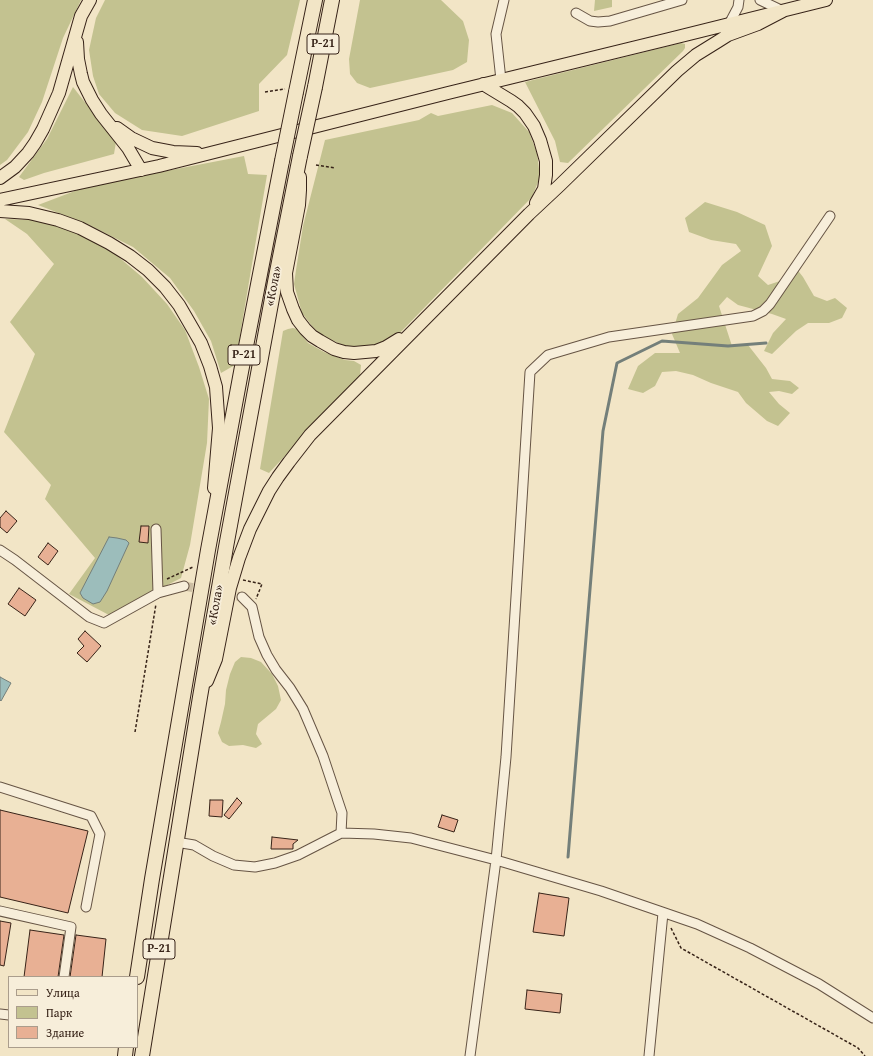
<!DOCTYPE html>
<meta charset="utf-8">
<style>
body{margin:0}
#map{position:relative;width:873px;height:1056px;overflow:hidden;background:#f2e5c6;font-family:"Gentium Book Plus",serif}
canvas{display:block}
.legend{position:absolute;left:8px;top:976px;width:130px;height:72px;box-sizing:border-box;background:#f7eeda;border:1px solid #aa9d8c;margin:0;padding:5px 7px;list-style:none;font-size:12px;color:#372318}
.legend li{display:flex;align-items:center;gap:8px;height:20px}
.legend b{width:20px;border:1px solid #aa9d8c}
</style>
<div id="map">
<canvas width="873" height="1056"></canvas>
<ul class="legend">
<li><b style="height:5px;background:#f2e5c6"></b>Улица</li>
<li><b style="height:11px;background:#c3c290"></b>Парк</li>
<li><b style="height:11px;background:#e8b094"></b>Здание</li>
</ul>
</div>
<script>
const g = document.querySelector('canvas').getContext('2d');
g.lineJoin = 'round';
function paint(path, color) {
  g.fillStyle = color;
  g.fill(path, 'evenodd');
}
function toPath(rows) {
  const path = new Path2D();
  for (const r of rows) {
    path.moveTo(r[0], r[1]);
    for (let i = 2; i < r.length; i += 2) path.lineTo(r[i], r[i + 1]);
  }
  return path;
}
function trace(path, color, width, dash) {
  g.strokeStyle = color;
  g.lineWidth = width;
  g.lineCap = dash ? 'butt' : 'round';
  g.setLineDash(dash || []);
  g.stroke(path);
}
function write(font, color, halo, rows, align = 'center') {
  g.font = font + ' "Gentium Book Plus",serif';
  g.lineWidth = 3.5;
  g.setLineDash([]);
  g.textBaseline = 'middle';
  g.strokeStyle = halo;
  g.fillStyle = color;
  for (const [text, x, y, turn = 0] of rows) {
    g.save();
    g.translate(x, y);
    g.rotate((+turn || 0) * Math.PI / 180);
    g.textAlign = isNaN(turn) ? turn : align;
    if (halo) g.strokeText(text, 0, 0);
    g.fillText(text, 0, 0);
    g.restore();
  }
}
paint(toPath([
 [0,0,81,0,63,38,42,102,28,132,7,160,0,165],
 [105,0,300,0,287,55,259,84,259,111,182,136,142,130,115,113,99,94,93,76,89,50,96,18],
 [360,0,441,0,463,21,469,40,467,62,453,70,370,88,357,83,350,74,349,59],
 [595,0,612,0,612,7,594,11],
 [681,43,685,44,685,48,683,51,568,163,560,162,555,141,525,82],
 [73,87,116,142,114,154,44,173,24,180,19,177,47,139],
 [492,105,512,113,529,132,537,153,540,177,532,197,392,341,368,348,350,348,334,341,321,335,312,326,302,313,294,284,296,270,303,226,325,140,419,120,431,113,438,116],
 [244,156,248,174,267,175,235,365,221,373,211,341,194,311,170,278,133,247,87,224,38,205,88,186],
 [705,202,737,212,765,225,772,246,758,276,768,285,780,281,792,263,803,277,814,296,827,301,835,298,847,308,842,318,829,323,808,323,796,331,772,354,764,351,773,333,786,319,772,314,738,305,727,297,719,306,732,346,748,345,766,368,772,379,790,381,799,388,792,394,779,391,769,392,779,404,790,413,778,426,767,421,746,403,738,392,711,383,693,375,676,371,662,372,655,386,643,393,628,389,638,366,655,353,680,353,672,334,678,314,698,298,722,265,741,251,736,244,711,240,689,232,685,218],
 [5,219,34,220,66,226,108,248,142,277,167,304,185,330,199,367,209,399,207,443,190,545,181,578,109,615,69,594,95,558,45,499,51,485,4,432,35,354,10,322,54,264,27,234],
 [293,328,297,329,308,343,324,352,345,360,354,361,361,365,360,376,336,401,269,473,260,469,283,331,288,329],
 [241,657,251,658,261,662,272,674,278,686,281,700,276,709,258,724,256,734,262,744,256,748,243,745,229,746,222,742,218,733,221,722,225,704,226,690,230,674,235,662]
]), '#c3c290');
const water = toPath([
 [109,537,117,538,126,540,129,543,107,591,100,602,93,604,83,598,80,593,109,537],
 [0,677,11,683,1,701,0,700,0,677]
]);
paint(water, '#9cbdbb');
trace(water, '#747f7a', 1);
trace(toPath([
 [568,857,603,431,617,363,662,341,728,346,766,343]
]), '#747f7a', 3);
const building = toPath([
 [6,511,17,521,7,533,0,527,0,518,6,511],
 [141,526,149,526,148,543,139,542,141,526],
 [48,543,58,551,48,565,38,557,48,543],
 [19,588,36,600,25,616,8,604,19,588],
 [85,631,101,646,87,662,77,653,84,646,78,639,85,631],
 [237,798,242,803,229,819,224,815,237,798],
 [210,800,223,800,222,817,209,816,210,800],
 [0,810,88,831,68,913,0,897,0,810],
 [442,815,458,820,454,832,438,827,442,815],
 [272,837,298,840,293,844,293,849,271,849,272,837],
 [539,893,569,898,564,936,533,932,539,893],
 [0,921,11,923,4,966,0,965,0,921],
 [30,930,64,935,58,977,24,977,30,930],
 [76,935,106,939,102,977,70,977,76,935],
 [527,990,562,994,560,1013,525,1009,527,990]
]);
paint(building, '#e8b094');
trace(building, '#372318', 1);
trace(toPath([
 [184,586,242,597]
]), '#cdbea3', 9, [9, 4.5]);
const minor = toPath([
 [760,0,783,11],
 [576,13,590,21,598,22,610,21,682,0],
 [729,24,738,7,739,0],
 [501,80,496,34,504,0],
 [156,529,158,593],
 [0,550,15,560,89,617,104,623,158,593,184,586],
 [242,597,252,607,259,637,267,655,276,670,290,688,303,709,323,756,342,813,341,833],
 [0,787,91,816,100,834,86,907],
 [176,842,194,845,213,856,234,865,255,867,275,863,298,855,341,833,374,834,411,838,496,860,601,891,697,924,750,948,819,984,873,1018],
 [0,911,71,927,64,977],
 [0,1014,9,1015],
 [470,1056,496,860,506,757,530,372,548,355,609,337,753,316,763,311,770,304,830,216],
 [649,1056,663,913]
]);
const major = toPath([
 [77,42,78,59,81,74,83,82,92,100,101,114,128,148,141,170],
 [483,84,511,101,518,106,525,113,534,126,540,140,546,161,546,175,544,189,536,203],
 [117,128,131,138,152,148,173,152,197,153],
 [300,177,300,190,299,205,286,273,287,292,293,309,298,320,305,329,312,336,320,341,334,349,344,352,354,353,376,351,386,347,399,339],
 [0,178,15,167,28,153,35,143,43,129,59,93,81,16,90,0],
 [0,200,159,166,448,93,669,39,826,0],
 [0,211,29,213,58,220,80,228,109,243,130,256,148,270,165,287,179,305,201,343,210,366,216,387,219,428,214,488],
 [207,681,216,659,230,588,239,558,250,529,269,491,278,477,289,462,310,435,529,214,560,185,677,71,696,55,717,42,728,35,758,24,783,11]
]);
const highway = toPath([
 [315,87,332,0],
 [296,92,315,0],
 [137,977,152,879,208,550,241,372,282,161],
 [125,1056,126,1047],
 [142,1056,200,697,226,547,275,282,300,156]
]);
trace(minor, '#665444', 11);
trace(major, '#372318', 14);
trace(highway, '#372318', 16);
trace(toPath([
 [265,92,285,89],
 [316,165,335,168],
 [167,579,193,567],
 [243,580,262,584,256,599],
 [135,732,156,604],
 [671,928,681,948,858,1048,865,1056]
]), '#372318', 1.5, [3, 2]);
trace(minor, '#f7eeda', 9);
trace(major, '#f2e5c6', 12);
trace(highway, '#f2e5c6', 14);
const highwayBridge = toPath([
 [300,156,315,87],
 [282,161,296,92]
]);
trace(highwayBridge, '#372318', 16, []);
trace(highwayBridge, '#f2e5c6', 14);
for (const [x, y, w] of [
 [323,44,32],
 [244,355,32],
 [159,949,32]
]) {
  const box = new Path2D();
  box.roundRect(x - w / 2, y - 10, w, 20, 3);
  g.fillStyle = '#f7eeda';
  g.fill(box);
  trace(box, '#372318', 1);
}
write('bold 12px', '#372318', null, [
 ["Р-21",323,44],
 ["Р-21",244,355],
 ["Р-21",159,949]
]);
write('13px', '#372318', '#f7eeda', [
 ["«Кола»",274,286,-79],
 ["«Кола»",216,605,-80]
]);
</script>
